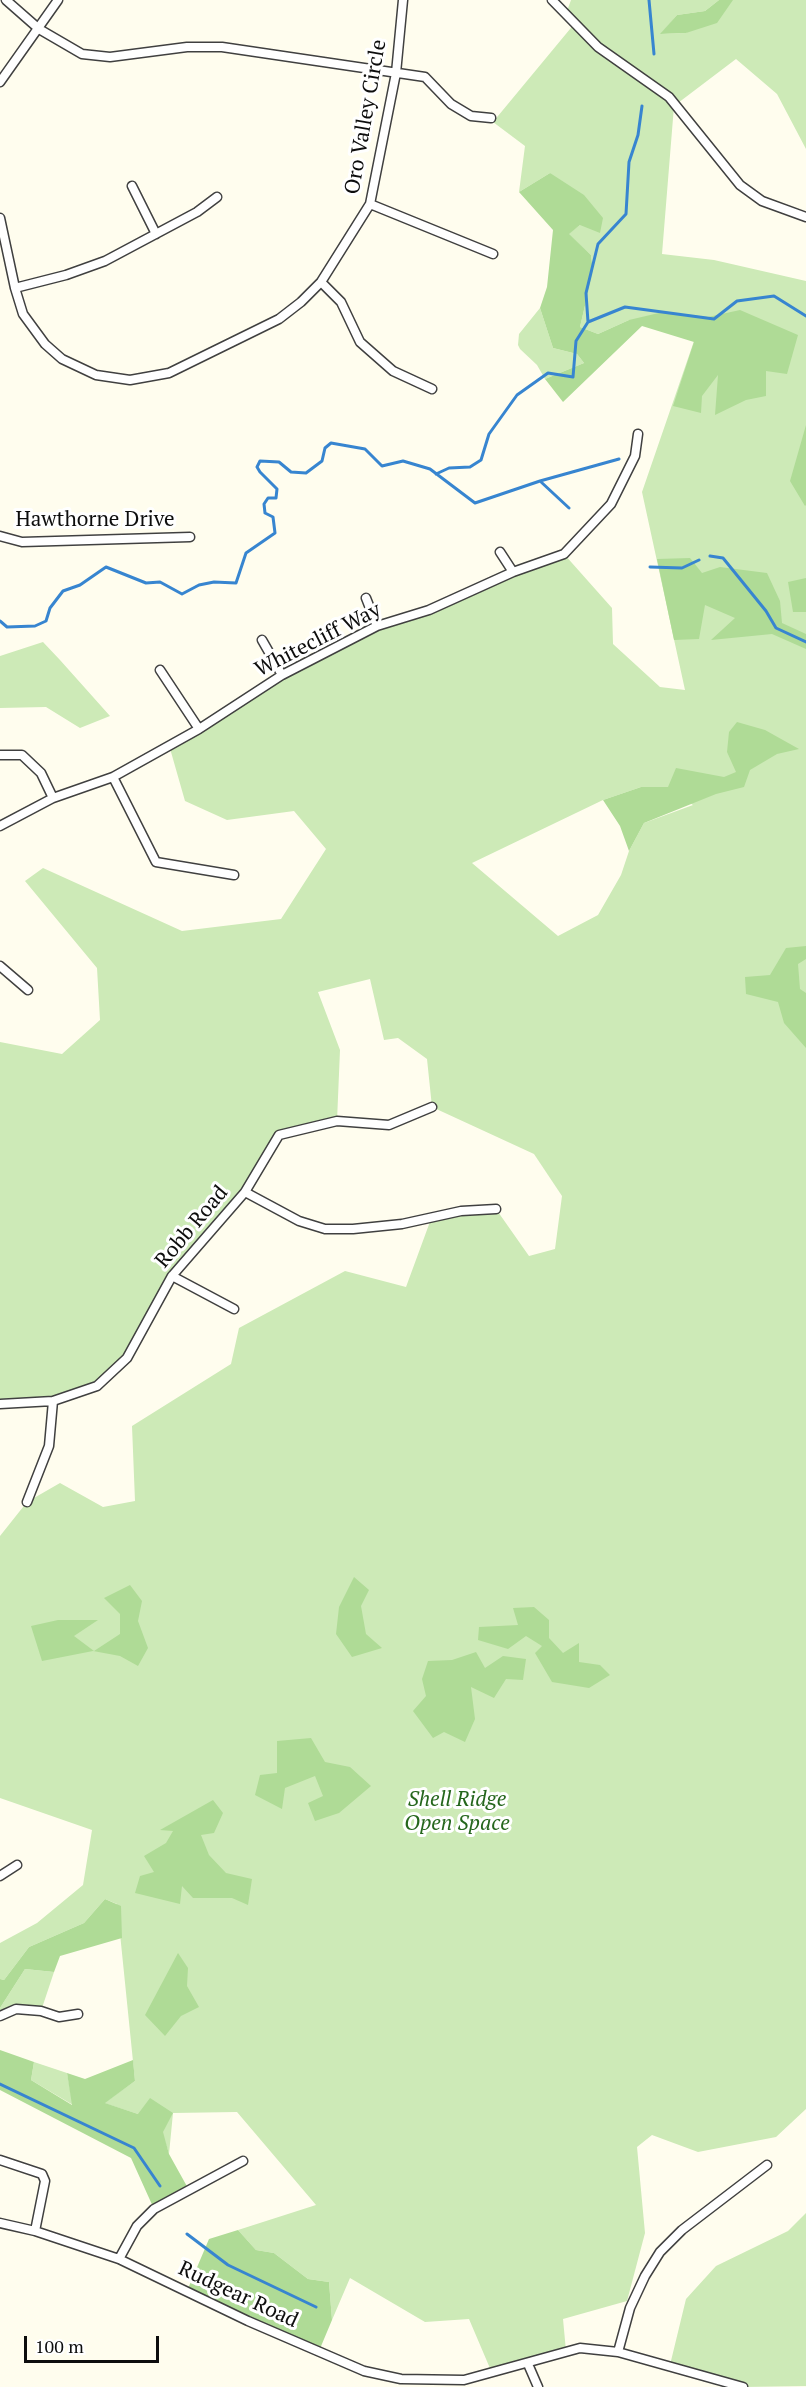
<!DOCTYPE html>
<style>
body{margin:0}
#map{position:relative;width:806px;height:2387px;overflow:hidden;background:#fffdee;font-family:"PT Serif",serif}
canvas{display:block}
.scale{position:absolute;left:24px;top:2336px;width:135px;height:27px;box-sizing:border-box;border:3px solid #0d0d0d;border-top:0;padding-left:8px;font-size:18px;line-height:21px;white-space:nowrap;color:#0d0d0d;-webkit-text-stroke:4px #fff;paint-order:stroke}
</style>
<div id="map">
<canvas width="806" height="2387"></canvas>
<div class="scale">100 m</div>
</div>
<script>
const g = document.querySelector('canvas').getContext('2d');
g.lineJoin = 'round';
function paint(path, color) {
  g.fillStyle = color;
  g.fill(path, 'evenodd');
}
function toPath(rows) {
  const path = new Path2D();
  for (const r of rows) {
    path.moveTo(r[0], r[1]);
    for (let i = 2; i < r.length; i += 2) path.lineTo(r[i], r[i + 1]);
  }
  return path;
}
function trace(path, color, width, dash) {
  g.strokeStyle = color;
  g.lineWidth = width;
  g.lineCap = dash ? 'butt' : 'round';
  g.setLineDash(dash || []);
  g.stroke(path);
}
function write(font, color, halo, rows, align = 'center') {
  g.font = font + ' "PT Serif",serif';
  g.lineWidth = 6;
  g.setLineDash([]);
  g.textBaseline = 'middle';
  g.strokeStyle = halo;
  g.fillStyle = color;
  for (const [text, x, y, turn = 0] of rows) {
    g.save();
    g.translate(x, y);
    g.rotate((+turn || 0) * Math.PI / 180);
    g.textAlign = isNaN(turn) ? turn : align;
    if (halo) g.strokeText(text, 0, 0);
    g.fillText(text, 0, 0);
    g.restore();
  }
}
paint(toPath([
 [571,0,719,0,705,11,677,15,661,34,686,33,722,0,806,0,806,149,777,94,736,59,674,106,662,254,714,260,806,281,806,2109,776,2137,698,2152,652,2135,637,2147,645,2233,627,2301,563,2319,566,2351,492,2373,469,2319,425,2322,350,2278,332,2320,329,2282,308,2279,274,2253,256,2250,238,2230,316,2205,237,2112,173,2113,169,2154,162,2132,172,2114,138,2114,104,2103,135,2081,117,1904,105,1899,84,1923,29,1947,4,1980,0,1979,0,1943,37,1923,83,1885,92,1830,0,1798,0,1536,27,1502,60,1483,103,1507,135,1501,132,1426,231,1364,239,1328,345,1271,406,1287,431,1219,496,1209,529,1256,555,1249,562,1196,534,1154,432,1107,427,1059,398,1038,384,1040,370,979,318,992,340,1050,337,1121,279,1135,245,1192,172,1276,127,1358,97,1386,53,1401,0,1404,0,1042,62,1054,100,1020,97,968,25,881,43,868,182,931,281,919,326,849,294,811,227,820,185,801,169,745,282,675,377,626,564,554,612,608,613,644,660,687,685,690,642,492,694,341,629,320,598,334,580,327,593,270,591,255,568,234,580,225,550,173,519,192,525,146,493,122,575,23,566,14],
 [641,787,668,788,693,805,644,823,629,851,621,875,598,915,558,936,472,863,603,800],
 [540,308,553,348,577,354,584,363,545,379,537,365,520,349,518,345,519,334],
 [43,642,60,660,110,716,80,728,46,707,0,708,0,656],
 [25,1969,54,1972,41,2011,16,2009,0,2016,0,2008],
 [34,2062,67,2073,73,2105,31,2080],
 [806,2213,806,2386,743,2387,670,2365,686,2299,716,2266,788,2231]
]), '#cdeab7');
paint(toPath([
 [719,0,733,0,717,23,686,33,660,34,677,15,705,11],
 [550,173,584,195,603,218,600,233,580,225,569,234,591,255,593,271,580,327,598,334,629,320,663,312,708,317,740,310,798,335,787,374,766,371,766,396,746,400,715,415,718,375,702,396,701,413,673,406,694,342,642,326,563,402,545,379,584,363,577,354,553,348,540,308,547,287,553,230,519,192],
 [806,425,806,505,805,506,790,481],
 [690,558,702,573,720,567,767,573,780,601,782,623,806,634,806,649,772,634,711,640,735,618,705,605,699,639,674,640,657,559],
 [806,578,806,612,793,612,788,582],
 [737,722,765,730,799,749,777,754,750,770,744,787,716,794,644,823,629,851,620,826,603,800,641,787,668,787,676,768,724,777,736,772,727,752,729,732],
 [806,946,806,959,798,964,800,989,806,993,806,1048,784,1023,778,1002,746,994,745,977,770,975,786,948],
 [354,1577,369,1590,361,1606,366,1634,382,1648,352,1657,336,1634,339,1607],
 [130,1585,142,1601,138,1621,148,1648,138,1666,120,1656,93,1651,42,1661,31,1626,58,1620,98,1620,74,1636,94,1651,120,1634,120,1614,104,1598],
 [534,1607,549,1620,549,1638,563,1653,579,1643,579,1662,600,1665,610,1675,589,1688,552,1682,535,1653,542,1646,526,1636,508,1649,478,1640,479,1627,518,1625,513,1608],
 [476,1652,485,1668,503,1656,526,1659,523,1680,506,1679,494,1698,471,1687,475,1719,465,1742,444,1732,433,1738,413,1711,426,1696,422,1679,428,1661,452,1660],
 [311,1738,325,1762,350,1767,371,1786,339,1813,315,1821,308,1803,323,1796,315,1776,285,1788,282,1809,255,1795,260,1775,277,1773,277,1741],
 [213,1800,223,1813,214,1833,201,1835,209,1855,226,1873,252,1879,248,1905,232,1898,193,1898,182,1886,180,1904,135,1893,140,1876,154,1872,144,1856,166,1843,173,1831,160,1830],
 [105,1899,121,1906,122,1938,60,1956,54,1972,25,1969,0,2008,0,1979,4,1980,29,1947,84,1923],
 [178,1953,188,1968,187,1986,199,2007,181,2016,165,2036,145,2015],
 [0,2050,34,2062,31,2080,72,2105,67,2073,85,2079,133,2060,135,2081,105,2103,138,2114,150,2098,173,2113,163,2132,169,2154,189,2190,154,2209,131,2158,0,2090],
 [238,2230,256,2250,274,2253,308,2279,329,2282,332,2320,319,2351,187,2291,209,2239]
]), '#afdb96');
trace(toPath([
 [649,0,654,54],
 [588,322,625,307,714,319,737,301,774,296,806,316],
 [436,474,449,468,470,467,481,460,489,434,517,395,548,373,573,377,576,341,588,322,586,293,598,244,626,214,629,162,638,135,642,106],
 [540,481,569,508],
 [710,556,723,558,766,611,776,628,806,642],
 [650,567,682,568,699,560],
 [0,621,7,627,35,626,46,621,50,608,63,591,80,585,106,567,146,583,160,582,182,594,199,585,214,582,236,583,246,553,275,533,273,517,265,513,264,504,268,498,276,498,277,489,260,472,257,467,260,461,279,462,291,472,306,473,322,461,325,448,331,443,365,449,382,466,403,461,430,469,475,503,540,481,619,459],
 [0,2084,134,2148,160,2186],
 [187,2234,228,2265,316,2307]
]), '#3785d0', 3);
const minor = toPath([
 [6,0,39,29,82,54,110,57,187,47,222,47,425,77,451,104,471,116,491,118],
 [552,0,598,47,669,97,740,185,762,201,806,217],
 [0,82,58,0],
 [132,186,156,234],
 [370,204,493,254],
 [0,218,15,288,23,314,45,344,62,359,96,375,130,380,169,373,279,319,301,302,321,282,370,204,396,73,403,0],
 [321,282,341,302,360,342,393,371,432,389],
 [15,288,66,275,105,261,197,212,217,197],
 [0,536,22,542,190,537],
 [500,552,513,572],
 [366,598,377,626],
 [262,640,282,675],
 [160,670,199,729],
 [0,755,22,755,41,773,53,798],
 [113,777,156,862,234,875],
 [0,826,53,798,113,777,199,729,282,675,377,626,429,610,513,572,564,554,611,504,635,456,638,434],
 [0,966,28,990],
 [245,1192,299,1221,325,1229,353,1229,402,1224,461,1211,496,1209],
 [172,1276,234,1309],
 [0,1404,53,1401,97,1386,127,1358,172,1276,245,1192,279,1135,337,1121,389,1125,432,1107],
 [27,1502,49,1446,53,1401],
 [0,1876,17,1865],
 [0,2016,16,2009,41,2011,59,2017,78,2014],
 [0,2160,42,2174,45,2181,35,2231],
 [0,2223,35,2231,119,2259,248,2321,364,2371,401,2379,464,2380,580,2348,618,2352,743,2387],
 [119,2259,137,2226,154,2209,243,2161],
 [618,2352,630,2308,645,2276,660,2252,682,2230,767,2165],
 [528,2364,538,2387]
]);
trace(minor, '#404040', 11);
trace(minor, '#fff', 8);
write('21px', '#0d0d0d', '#fff', [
 ["Oro Valley Circle",366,117,-80],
 ["Hawthorne Drive",95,520],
 ["Whitecliff Way",318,640,-27],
 ["Robb Road",192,1227,-50],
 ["Rudgear Road",238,2295,25]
]);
write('italic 21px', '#25661c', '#fff', [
 ["Shell Ridge",457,1800],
 ["Open Space",457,1824]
]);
</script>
